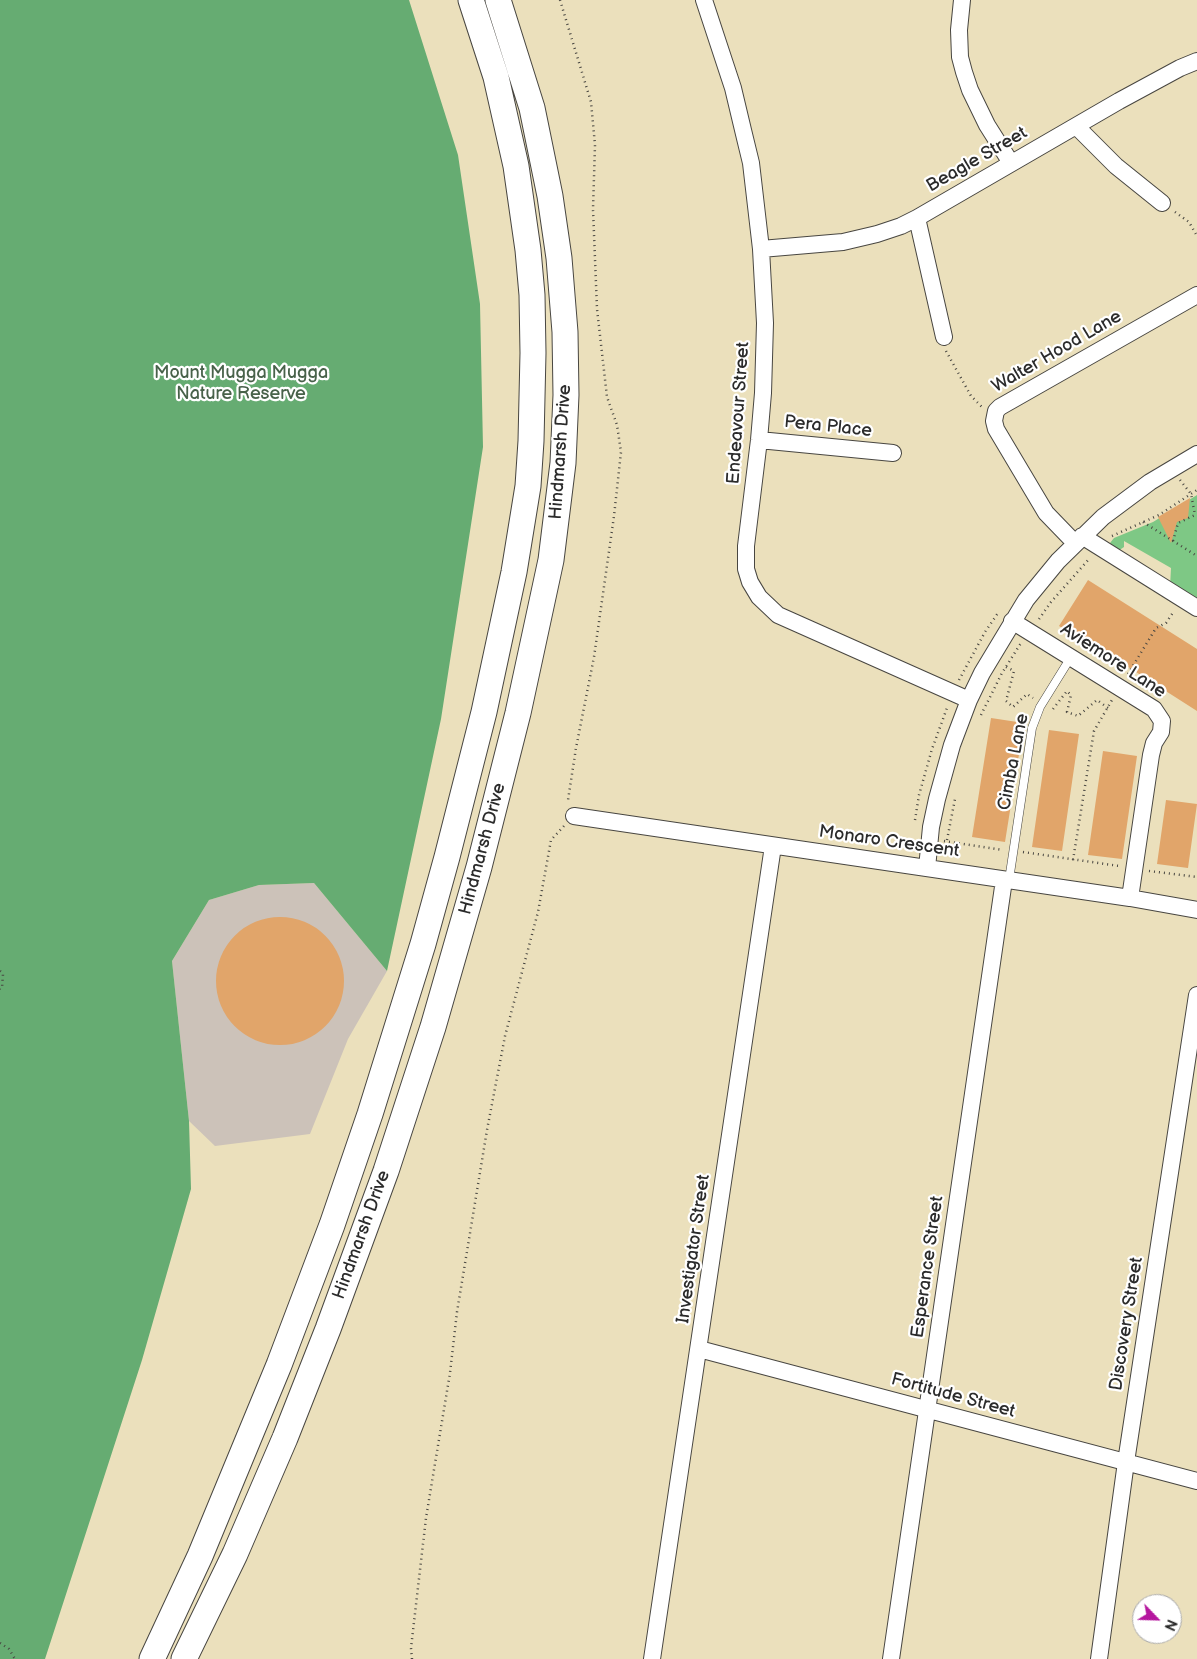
<!DOCTYPE html>
<style>
body{margin:0}
#map{position:relative;width:1197px;height:1659px;overflow:hidden;background:#ebe0bc;font-family:"Balsamiq Sans",sans-serif}
canvas{display:block}
.north{position:absolute;left:1132px;top:1594px;width:50px;height:50px;box-sizing:border-box;background:#fff;border:1px solid #aaa;border-radius:50%;rotate:114deg;font-size:14px;font-weight:700;line-height:20px;text-align:center;color:#2b2b2b}
.north::after{content:'';display:block;margin:auto;width:18px;height:22px;background:#b5179e;clip-path:polygon(50% 0,100% 100%,50% 72%,0 100%)}
</style>
<div id="map">
<canvas width="1197" height="1659"></canvas>
<div class="north">N</div>
</div>
<script>
const g = document.querySelector('canvas').getContext('2d');
g.lineJoin = 'round';
function paint(path, color) {
  g.fillStyle = color;
  g.fill(path, 'evenodd');
}
function toPath(rows) {
  const path = new Path2D();
  for (const r of rows) {
    if (r.length === 3) {
      path.moveTo(r[0] + r[2], r[1]);
      path.arc(r[0], r[1], r[2], 0, 2 * Math.PI);
      continue;
    }
    path.moveTo(r[0], r[1]);
    for (let i = 2; i < r.length; i += 2) path.lineTo(r[i], r[i + 1]);
  }
  return path;
}
function trace(path, color, width, dash) {
  g.strokeStyle = color;
  g.lineWidth = width;
  g.lineCap = dash ? 'butt' : 'round';
  g.setLineDash(dash || []);
  g.stroke(path);
}
function write(font, color, halo, rows, align = 'center') {
  g.font = font + ' "Balsamiq Sans",sans-serif';
  g.lineWidth = 4.5;
  g.setLineDash([]);
  g.textBaseline = 'middle';
  g.strokeStyle = halo;
  g.fillStyle = color;
  for (const [text, x, y, turn = 0] of rows) {
    g.save();
    g.translate(x, y);
    g.rotate((+turn || 0) * Math.PI / 180);
    g.textAlign = isNaN(turn) ? turn : align;
    if (halo) g.strokeText(text, 0, 0);
    g.fillText(text, 0, 0);
    g.restore();
  }
}
paint(toPath([
 [314,883,387,971,348,1039,310,1134,215,1146,189,1121,172,961,209,900,259,885]
]), '#ccc2b9');
paint(toPath([
 [1197,495,1197,603,1170,587,1171,568,1124,541,1124,547,1118,551,1110,543,1114,538,1153,522]
]), '#7ec885');
paint(toPath([
 [0,0,409,0,458,155,480,304,483,447,441,719,387,971,314,883,259,885,209,900,172,961,189,1121,191,1189,142,1360,45,1659,0,1659]
]), '#66ac72');
paint(toPath([
 [1190,498,1188,518,1177,522,1171,543,1158,517],
 [1088,580,1197,649,1197,711,1125,665,1124,666,1059,626],
 [991,718,1024,723,1005,842,972,837],
 [1049,730,1079,734,1062,851,1032,847],
 [1103,751,1137,756,1122,859,1088,855],
 [1166,800,1197,804,1188,868,1157,864],
 [280,981,64]
]), '#e1a56a');
const lane = toPath([
 [1009,880,1032,728,1040,707,1071,657]
]);
const street = toPath([
 [704,0,733,88,743,130,751,163,761,249,765,323,763,393,759,440,746,546,746,569,750,582,759,597,778,615,969,700],
 [962,0,959,30,960,57,964,72,970,90,987,125,1011,163],
 [1076,126,1116,166,1162,203],
 [917,218,944,337],
 [761,249,843,242,877,234,901,226,917,218,1119,101,1180,68,1197,61],
 [759,440,893,453],
 [1082,536,1197,608],
 [1075,543,1046,513,996,429,994,421,996,411,1000,407,1197,295],
 [1012,621,1154,709,1162,721,1161,732,1154,743,1151,755,1130,898],
 [574,816,1130,898,1197,910],
 [927,868,931,827,937,799,952,745,969,700,982,673,1026,600,1058,561,1103,517,1150,482,1197,454],
 [699,1349,1197,1481],
 [652,1659,773,846],
 [891,1659,1004,880],
 [1099,1659,1126,1462,1197,995]
]);
const primary = toPath([
 [152,1659,200,1556,279,1365,332,1225,370,1114,423,944,447,857,484,712,514,572,528,486,531,441,533,353,532,295,528,250,516,166,496,77,471,0],
 [184,1659,235,1554,285,1438,328,1329,386,1171,433,1027,479,867,518,713,551,560,563,463,566,395,565,332,559,258,550,196,532,108,498,0]
]);
trace(lane, '#484641', 9);
trace(street, '#484641', 18);
trace(primary, '#484641', 27);
trace(toPath([
 [560,0,591,102,595,145,593,209,597,309,607,397,617,425,621,452,614,516,594,657,576,748,568,800,569,803],
 [1175,212,1189,222,1197,236],
 [946,351,971,396,982,407],
 [1180,480,1191,494,1195,515],
 [1143,522,1197,556],
 [1112,536,1159,515,1197,490],
 [1173,541,1178,523,1197,514],
 [1039,619,1051,602,1090,558],
 [1006,667,1014,671,1006,701,1013,707,1027,694,1033,698],
 [1128,674,1156,628,1166,623,1174,611],
 [959,680,985,632,998,613],
 [1053,709,1067,691,1071,695,1067,712,1078,716,1097,700,1108,708],
 [981,715,1002,673,1021,643],
 [915,820,919,795,932,749,947,708],
 [947,840,955,799],
 [944,841,1003,850],
 [1023,852,1119,866],
 [1073,860,1094,731,1112,700],
 [1149,871,1197,877],
 [0,971,3,974,2,988,0,989],
 [0,1643,9,1649,15,1659],
 [412,1659,411,1648,426,1518,450,1373,457,1312,487,1130,505,1036,538,912,551,840,564,826]
]), '#484641', 2.5, [1, 4]);
trace(lane, '#fff', 8);
trace(street, '#fff', 16);
trace(primary, '#fff', 25);
write('18px', '#2b2b2b', '#fff', [
 ["Beagle Street",977,160,-30],
 ["Walter Hood Lane",1057,352,-30],
 ["Endeavour Street",739,413,-86],
 ["Pera Place",828,427,6],
 ["Hindmarsh Drive",561,452,-86],
 ["Aviemore Lane",1113,661,33],
 ["Cimba Lane",1014,762,-79],
 ["Monaro Crescent",889,842,8],
 ["Hindmarsh Drive",483,849,-75],
 ["Hindmarsh Drive",362,1235,-70],
 ["Investigator Street",694,1249,-82],
 ["Esperance Street",928,1267,-82],
 ["Discovery Street",1127,1324,-81],
 ["Fortitude Street",953,1396,15]
]);
write('18px', '#48624a', '#fff', [
 ["Mount Mugga Mugga",241,373],
 ["Nature Reserve",241,394]
]);
</script>
